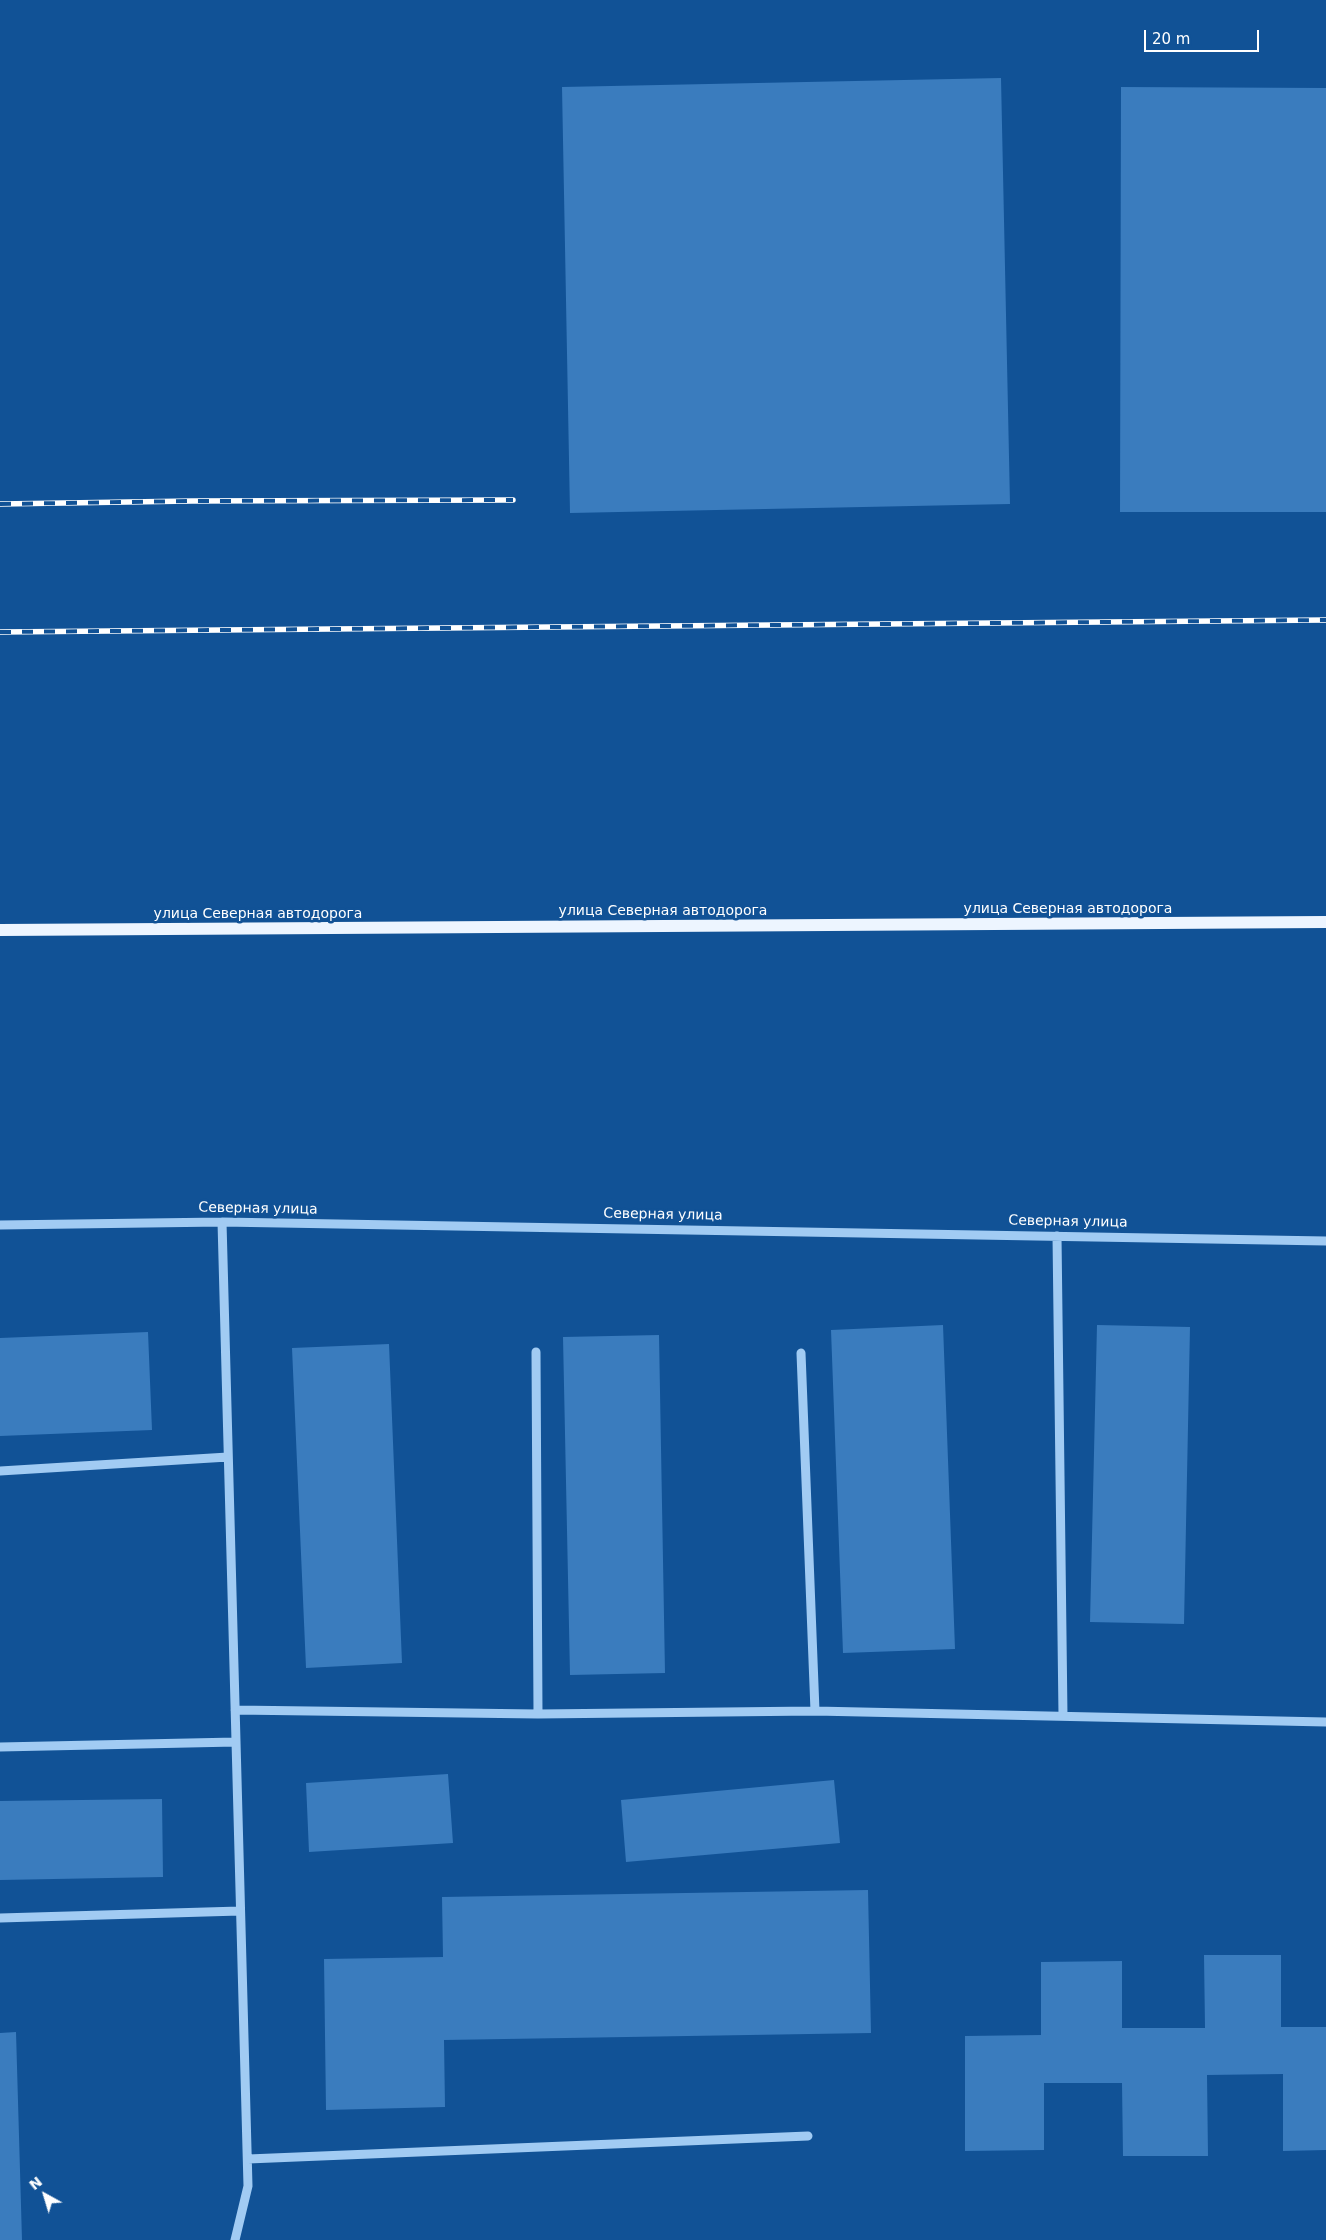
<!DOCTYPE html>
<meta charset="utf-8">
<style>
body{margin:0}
#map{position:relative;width:1326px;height:2240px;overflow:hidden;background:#115296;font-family:"DejaVu Sans",sans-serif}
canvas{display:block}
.north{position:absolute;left:20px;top:2170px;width:50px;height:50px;-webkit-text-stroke:4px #115296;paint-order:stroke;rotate:321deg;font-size:14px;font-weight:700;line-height:20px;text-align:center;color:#fff}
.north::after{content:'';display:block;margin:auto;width:18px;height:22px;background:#fff;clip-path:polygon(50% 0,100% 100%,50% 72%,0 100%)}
.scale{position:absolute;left:1144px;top:30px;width:115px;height:22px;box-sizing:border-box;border:2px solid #fff;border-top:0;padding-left:6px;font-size:15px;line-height:18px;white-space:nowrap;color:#fff;-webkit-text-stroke:4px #115296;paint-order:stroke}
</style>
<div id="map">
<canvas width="1326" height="2240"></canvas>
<div class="north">N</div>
<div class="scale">20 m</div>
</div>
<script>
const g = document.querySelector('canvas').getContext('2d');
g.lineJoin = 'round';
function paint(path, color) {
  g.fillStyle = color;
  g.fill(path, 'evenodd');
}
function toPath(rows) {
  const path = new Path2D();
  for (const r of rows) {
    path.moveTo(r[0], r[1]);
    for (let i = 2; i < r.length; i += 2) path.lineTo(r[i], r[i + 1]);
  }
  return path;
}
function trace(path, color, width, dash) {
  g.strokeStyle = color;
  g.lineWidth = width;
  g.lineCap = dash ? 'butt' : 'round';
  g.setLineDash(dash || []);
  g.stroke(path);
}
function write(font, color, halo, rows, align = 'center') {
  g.font = font + ' "DejaVu Sans",sans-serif';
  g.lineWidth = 5;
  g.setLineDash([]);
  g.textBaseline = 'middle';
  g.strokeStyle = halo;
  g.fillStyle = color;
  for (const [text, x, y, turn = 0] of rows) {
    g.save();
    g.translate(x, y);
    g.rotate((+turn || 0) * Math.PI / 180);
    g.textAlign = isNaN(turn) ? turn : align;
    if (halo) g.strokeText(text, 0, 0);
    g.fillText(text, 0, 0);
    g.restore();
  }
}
paint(toPath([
 [1001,78,1010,504,570,513,562,87],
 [1121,87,1326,88,1326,512,1120,512],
 [943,1325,955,1649,843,1653,831,1330],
 [1097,1325,1190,1327,1184,1624,1090,1622],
 [148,1332,152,1430,0,1436,0,1338],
 [659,1335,665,1673,570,1675,563,1337],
 [389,1344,402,1663,306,1668,292,1348],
 [448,1774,453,1843,309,1852,306,1783],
 [834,1780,840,1843,626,1862,621,1800],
 [162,1799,163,1877,0,1880,0,1801],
 [868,1890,871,2033,444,2040,445,2107,326,2110,324,1959,443,1957,442,1897],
 [1204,1955,1281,1955,1281,2027,1326,2027,1326,2150,1283,2151,1283,2074,1207,2075,1208,2156,1123,2156,1122,2083,1044,2083,1044,2150,965,2151,965,2036,1041,2035,1041,1962,1122,1961,1122,2028,1205,2028],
 [16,2032,22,2240,0,2240,0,2033]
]), '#3a7cbe');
trace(toPath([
 [222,1222,248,2186,235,2240],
 [0,1225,222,1222,1326,1241],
 [1057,1236,1063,1716],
 [536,1352,538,1714],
 [801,1353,815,1711],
 [0,1471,228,1457],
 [235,1710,538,1714,815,1711,1326,1722],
 [0,1747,236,1742],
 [0,1918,240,1911],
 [248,2159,808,2136]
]), '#a1cbf3', 9);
trace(toPath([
 [0,930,1326,922]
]), '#edf5ff', 12);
const rail = toPath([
 [0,504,192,501,513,500],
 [0,632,1326,620]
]);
trace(rail, '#fff', 5.5);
trace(rail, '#115296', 4, [11]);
write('14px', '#fff', '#115296', [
 ["улица Северная автодорога",1068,909],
 ["улица Северная автодорога",663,911],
 ["улица Северная автодорога",258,914],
 ["Северная улица",258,1209,1],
 ["Северная улица",663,1215,1],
 ["Северная улица",1068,1222,1]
]);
</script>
